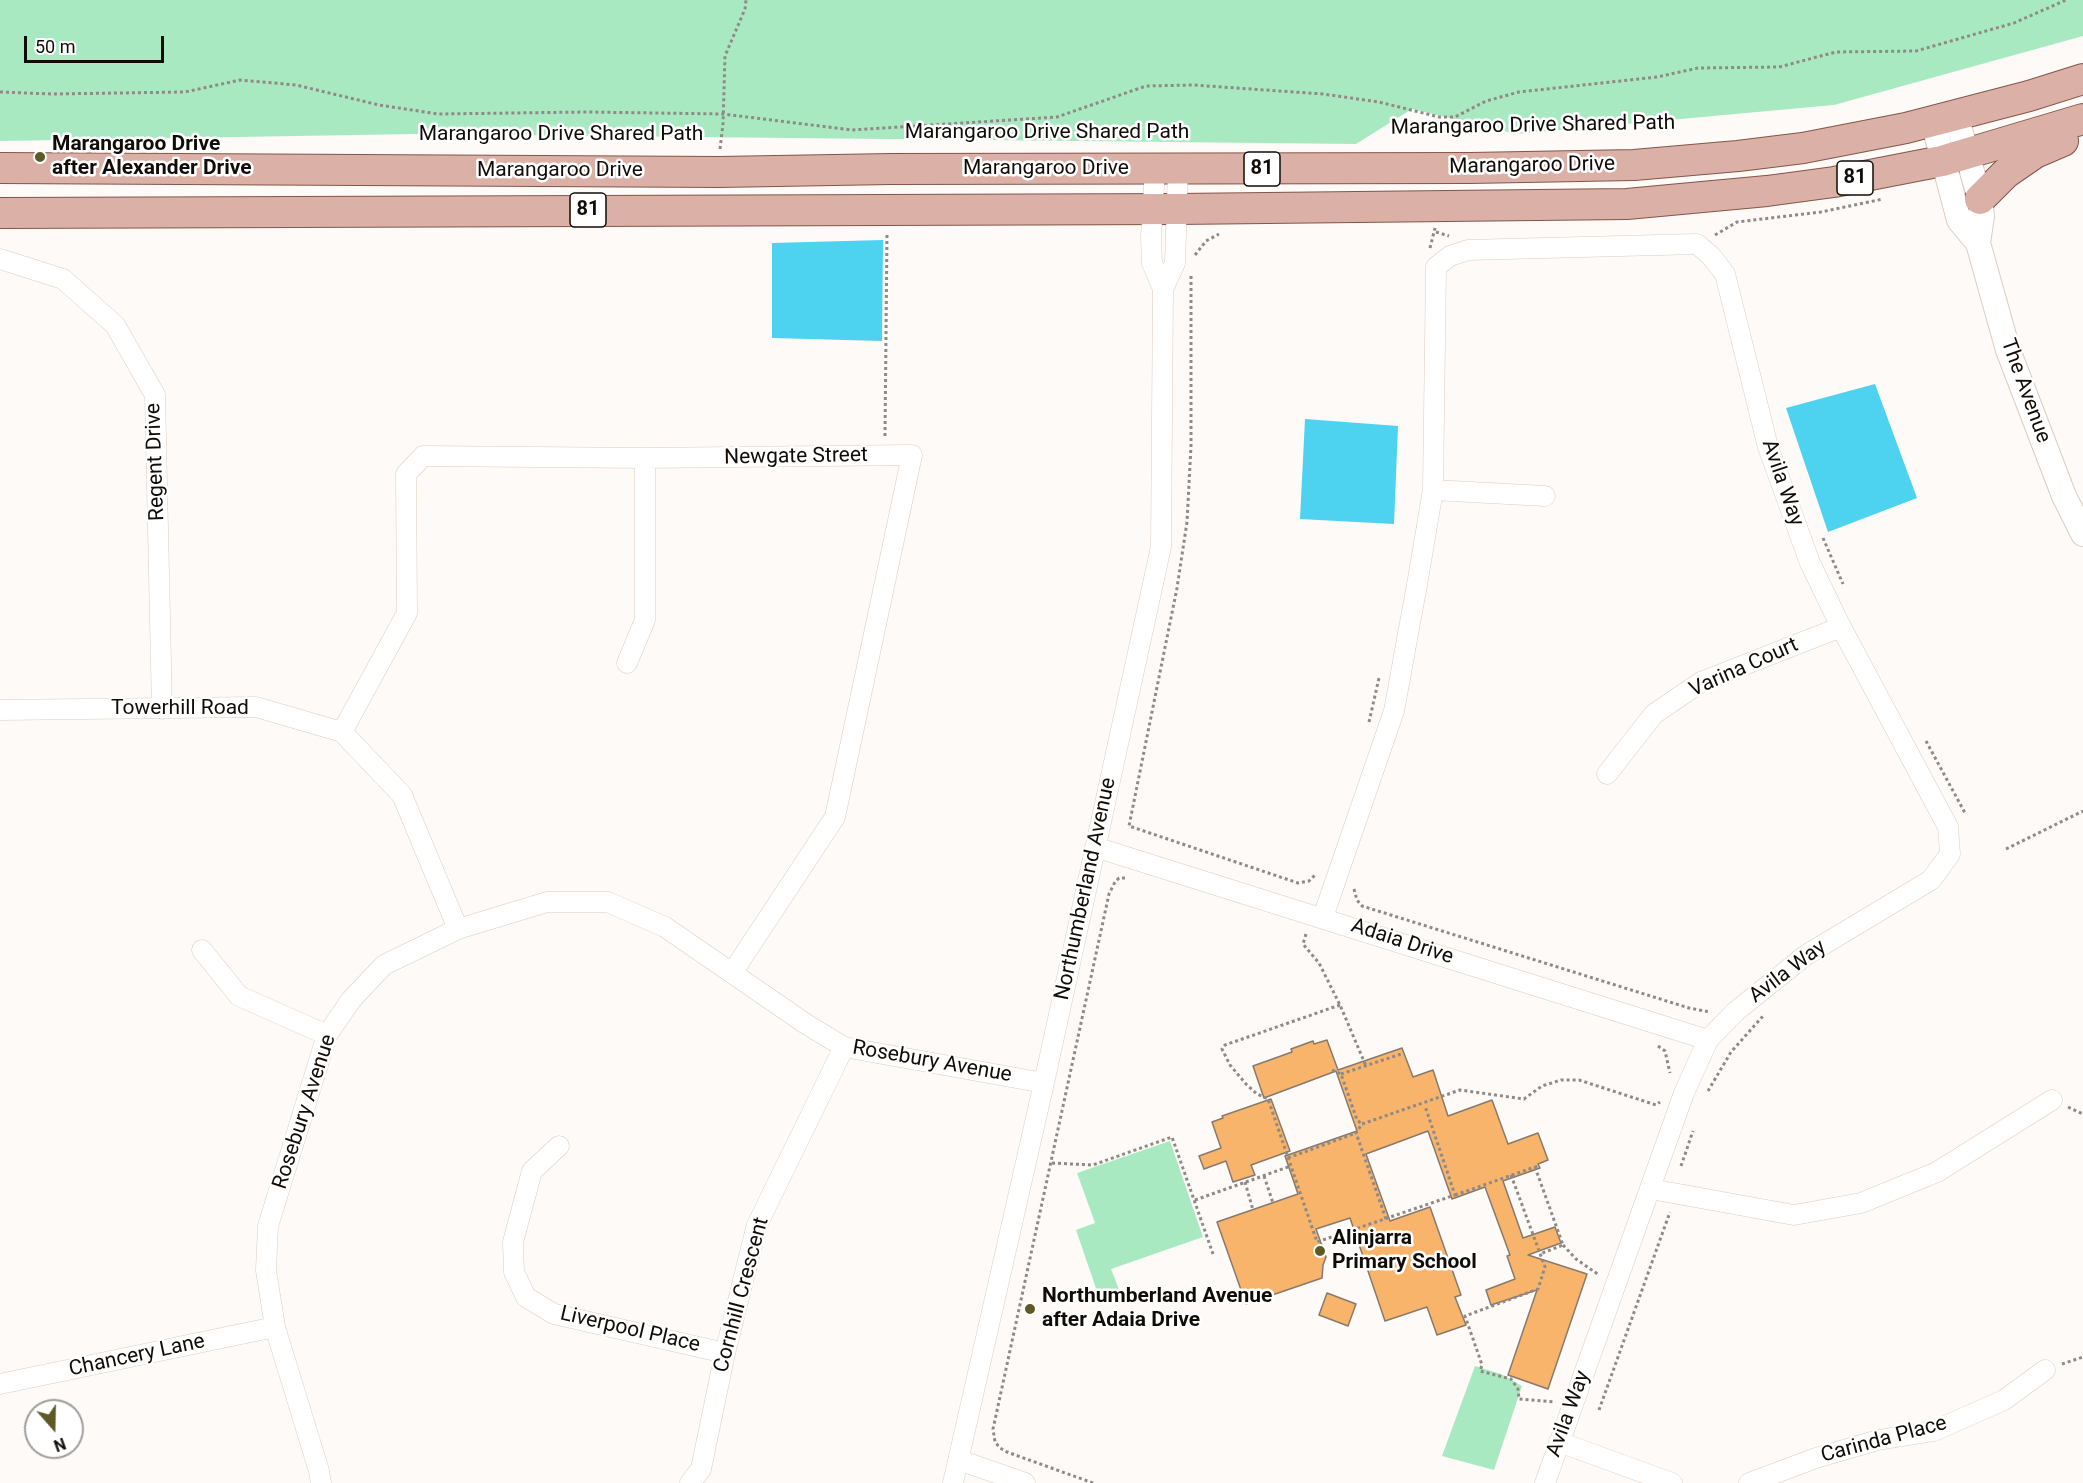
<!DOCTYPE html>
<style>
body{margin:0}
#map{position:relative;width:2083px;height:1483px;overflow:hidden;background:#fefaf7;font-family:Roboto,sans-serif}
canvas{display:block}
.north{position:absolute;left:24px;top:1399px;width:60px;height:60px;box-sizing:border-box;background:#fff;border:2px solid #a09e9c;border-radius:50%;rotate:160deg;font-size:16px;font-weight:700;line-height:24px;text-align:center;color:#110c07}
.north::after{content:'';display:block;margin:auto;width:21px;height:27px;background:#5d5a26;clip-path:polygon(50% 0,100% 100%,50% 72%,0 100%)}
.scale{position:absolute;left:24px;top:36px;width:140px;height:27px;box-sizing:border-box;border:3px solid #110c07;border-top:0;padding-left:8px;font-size:18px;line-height:21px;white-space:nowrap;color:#110c07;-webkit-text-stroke:4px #fff;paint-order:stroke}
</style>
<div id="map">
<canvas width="2083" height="1483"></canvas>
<div class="north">N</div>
<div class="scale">50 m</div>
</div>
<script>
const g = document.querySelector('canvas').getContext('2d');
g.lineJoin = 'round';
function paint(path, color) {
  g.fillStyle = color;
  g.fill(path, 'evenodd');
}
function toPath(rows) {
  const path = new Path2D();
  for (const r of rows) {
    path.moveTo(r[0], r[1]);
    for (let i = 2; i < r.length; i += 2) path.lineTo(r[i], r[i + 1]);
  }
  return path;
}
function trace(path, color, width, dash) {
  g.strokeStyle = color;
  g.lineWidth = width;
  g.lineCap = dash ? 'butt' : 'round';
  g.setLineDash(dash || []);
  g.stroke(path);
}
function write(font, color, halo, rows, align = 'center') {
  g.font = font + ' Roboto,sans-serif';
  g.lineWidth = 5;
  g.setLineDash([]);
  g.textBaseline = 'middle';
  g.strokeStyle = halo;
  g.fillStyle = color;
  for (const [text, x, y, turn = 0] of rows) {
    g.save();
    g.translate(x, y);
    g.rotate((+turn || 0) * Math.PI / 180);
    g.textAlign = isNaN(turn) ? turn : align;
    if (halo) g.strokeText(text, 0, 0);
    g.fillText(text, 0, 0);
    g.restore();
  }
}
paint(toPath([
 [0,0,2083,0,2083,36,1834,105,1516,134,1412,109,1356,144,415,134,0,141],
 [1170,1141,1203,1237,1111,1269,1120,1292,1100,1300,1076,1230,1095,1223,1077,1173],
 [1475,1366,1501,1374,1522,1386,1494,1470,1442,1456]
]), '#a9e9c2');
paint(toPath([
 [883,240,882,341,772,338,772,243],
 [1875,384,1917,498,1828,532,1786,408],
 [1305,419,1398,426,1394,524,1300,519]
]), '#4dd2f0');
const building = toPath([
 [1327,1040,1338,1070,1402,1048,1413,1077,1433,1070,1448,1116,1492,1100,1508,1144,1538,1133,1548,1160,1538,1164,1540,1168,1503,1181,1523,1238,1555,1227,1561,1243,1528,1255,1587,1274,1548,1389,1508,1375,1537,1290,1491,1305,1486,1290,1515,1279,1507,1256,1510,1255,1485,1187,1452,1199,1428,1131,1366,1154,1390,1221,1430,1207,1461,1295,1455,1297,1466,1325,1437,1335,1427,1307,1385,1321,1350,1218,1316,1229,1326,1257,1323,1265,1322,1278,1246,1304,1217,1222,1298,1194,1285,1156,1357,1131,1336,1071,1264,1098,1253,1066,1292,1052,1291,1049,1313,1041,1314,1044,1327,1040],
 [1271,1099,1290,1151,1251,1165,1255,1175,1233,1182,1226,1161,1204,1169,1199,1156,1221,1148,1212,1122,1223,1118,1222,1116,1271,1099],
 [1327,1293,1356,1304,1348,1326,1319,1315,1327,1293]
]);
paint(building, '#f9b46b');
trace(building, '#877a6d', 1.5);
const minor = toPath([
 [0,259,63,279,115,325,155,395,162,709],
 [1163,289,1175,263,1178,170],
 [1433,490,1545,496],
 [627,663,645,620,645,458],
 [0,710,256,707,342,732,402,795,458,929],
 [342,732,407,613,406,474,423,456,645,458,912,455,835,817,732,973],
 [1607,774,1654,714,1701,682,1841,627],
 [1095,847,1708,1040],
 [1323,917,1394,711,1418,579,1433,490,1436,267,1450,256,1468,250,1697,244,1711,256,1725,274,1768,447,1810,563,1841,627,1948,827,1950,854,1931,880,1806,955,1735,1012,1708,1040,1684,1093,1545,1483],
 [202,950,239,996,327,1035],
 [559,1146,532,1171,513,1242,514,1272,526,1297,554,1314,725,1353],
 [1651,1189,1794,1215,1861,1203,1937,1172,2052,1100],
 [0,1384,275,1327],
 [1559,1442,1672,1483],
 [959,1460,1025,1483],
 [321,1483,319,1471,275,1327,266,1270,268,1226,327,1035,351,1000,384,965,458,929,547,902,608,902,665,927,806,1024,844,1047,1044,1083],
 [690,1483,701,1469,725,1353,757,1225,844,1047],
 [953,1483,1044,1083,1161,547,1163,289,1152,263,1151,237,1155,169],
 [1749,1483,1816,1458,1878,1440,1934,1431,2004,1400,2045,1370]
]);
const tertiary = toPath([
 [1956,116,1980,199,1982,216,1978,243],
 [1933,122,1959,220,1978,243,2008,350,2064,496,2083,534]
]);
const primary = toPath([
 [0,168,719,172,891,169,1470,168,1634,165,1738,156,1803,148,1906,128,2029,96,2083,79],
 [1980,199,2006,173,2035,153,2063,141],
 [0,213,1177,209,1627,204,1767,191,1834,182,1942,161,2083,119]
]);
trace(minor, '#ddccbf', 21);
trace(tertiary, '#ddccbf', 26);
trace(primary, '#855549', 32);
trace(toPath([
 [0,92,52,94,185,92,240,80,296,85,379,105,438,114,587,112,723,114,852,130,1057,117,1146,86,1193,85,1323,94,1379,102,1439,117,1455,117,1486,101,1519,92,1657,77,1698,68,1779,67,1836,52,1916,51,2014,23,2066,0],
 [720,149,723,124,725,56,745,9,746,0],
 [1436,232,1449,236],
 [1715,235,1737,222,1821,212,1883,199],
 [1430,248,1435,228],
 [1195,255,1206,241,1219,234],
 [1191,276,1191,446,1187,522,1177,588,1129,826,1298,883,1309,881,1316,874],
 [885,436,887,232],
 [1823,538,1843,584],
 [1369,722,1379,678],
 [1926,741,1965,813],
 [2006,849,2083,811],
 [1354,889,1357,900,1362,906,1689,1008,1710,1012],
 [1306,934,1303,944,1319,963,1340,1005,1366,1066],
 [1340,1005,1225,1045,1222,1049,1230,1065,1246,1084,1257,1094,1268,1099,1317,1242,1455,1195,1425,1106],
 [1658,1046,1665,1051,1670,1073],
 [1332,1070,1341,1074,1357,1120,1362,1124],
 [1341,1074,1401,1054],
 [1708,1091,1731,1052,1764,1015],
 [2068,1107,2083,1114],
 [1288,1158,1356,1133],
 [1052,1163,1093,1165,1172,1137,1213,1254],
 [1681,1166,1693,1131],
 [1535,1167,1563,1245,1540,1254],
 [1511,1175,1545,1267,1538,1289,1465,1316,1480,1359,1482,1365,1480,1371,1511,1379,1518,1389,1519,1399,1555,1402],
 [1264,1176,1273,1203],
 [1245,1182,1253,1210],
 [1455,1195,1538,1166],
 [1195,1200,1291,1166],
 [1386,1219,1356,1133,1362,1124,1460,1090,1524,1099,1542,1086,1561,1080,1579,1080,1656,1105,1660,1102],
 [1563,1245,1576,1259,1599,1275],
 [2062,1364,2083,1357],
 [1599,1410,1670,1212],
 [1093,1483,1007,1452,1000,1448,995,1442,993,1429,1109,894,1115,882,1119,878,1126,878]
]), '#8f8a86', 3, [3, 3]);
trace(minor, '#fff', 20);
trace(tertiary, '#fff', 24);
trace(primary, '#dbb0a7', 30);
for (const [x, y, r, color] of [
 [40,157,6,"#5d5a26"],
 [1320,1251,6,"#5d5a26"],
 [1030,1309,6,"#5d5a26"]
]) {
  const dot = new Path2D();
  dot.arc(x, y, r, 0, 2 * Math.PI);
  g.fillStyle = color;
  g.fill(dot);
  trace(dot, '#fff', 2);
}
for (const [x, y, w] of [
 [1262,169,36],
 [1855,178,36],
 [588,210,36]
]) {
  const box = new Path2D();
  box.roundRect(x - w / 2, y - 17, w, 34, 4.5);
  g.fillStyle = '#fff';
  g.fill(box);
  trace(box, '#110c07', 1.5);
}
write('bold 20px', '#110c07', null, [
 ["81",1262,169],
 ["81",1855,178],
 ["81",588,210]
]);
write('21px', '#110c07', '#fff', [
 ["Marangaroo Drive Shared Path",1533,126,-1],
 ["Marangaroo Drive Shared Path",1047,133],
 ["Marangaroo Drive Shared Path",561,135],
 ["Marangaroo Drive",1532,166,-1],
 ["Marangaroo Drive",1046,169],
 ["Marangaroo Drive",560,171],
 ["The Avenue",2025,391,70],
 ["Newgate Street",796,457,-1],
 ["Regent Drive",156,462,-92],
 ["Avila Way",1782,483,71],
 ["Varina Court",1744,668,-24],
 ["Towerhill Road",180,709],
 ["Northumberland Avenue",1086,889,-78],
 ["Adaia Drive",1402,942,18],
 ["Avila Way",1788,972,-37],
 ["Rosebury Avenue",932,1062,10],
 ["Rosebury Avenue",305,1112,-72],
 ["Cornhill Crescent",742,1295,-75],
 ["Liverpool Place",630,1330,13],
 ["Chancery Lane",137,1356,-12],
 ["Avila Way",1569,1414,-70],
 ["Carinda Place",1884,1440,-15]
]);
write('bold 21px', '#110c07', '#fff', [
 ["Marangaroo Drive",52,145],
 ["after Alexander Drive",52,169],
 ["Alinjarra",1332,1239],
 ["Primary School",1332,1263],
 ["Northumberland Avenue",1042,1297],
 ["after Adaia Drive",1042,1321]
], 'left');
</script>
